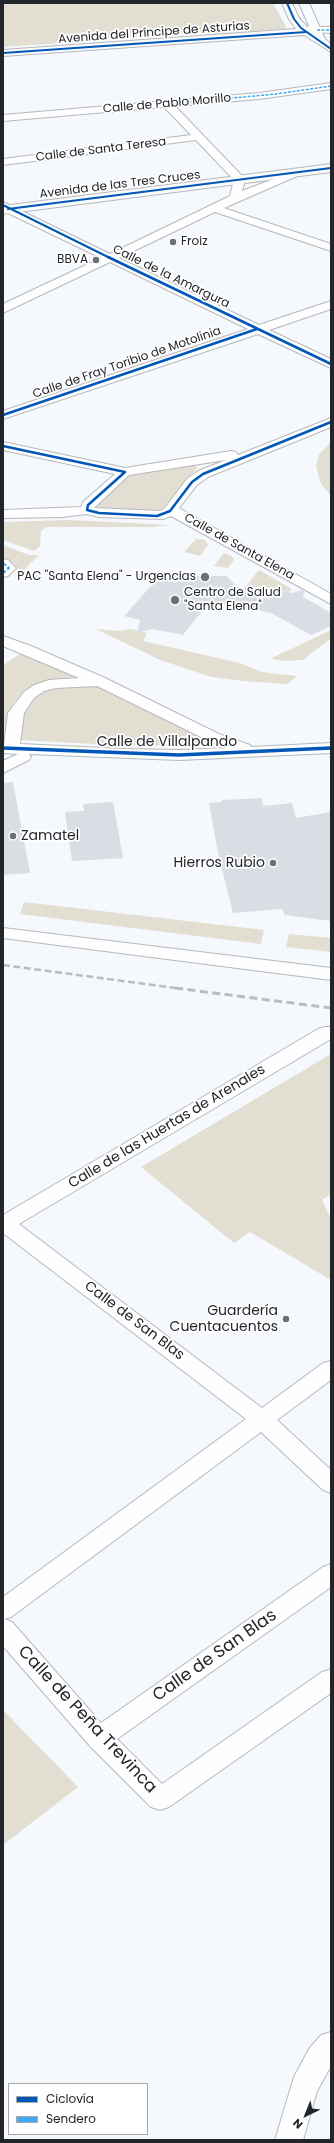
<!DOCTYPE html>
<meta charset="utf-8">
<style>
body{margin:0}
#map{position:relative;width:334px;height:2143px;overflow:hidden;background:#f5f8fc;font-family:Poppins,sans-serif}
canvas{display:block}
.frame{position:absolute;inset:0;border:4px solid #22252a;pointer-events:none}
.legend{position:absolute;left:8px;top:2083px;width:140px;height:52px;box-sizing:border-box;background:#fff;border:1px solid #a7a8aa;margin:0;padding:5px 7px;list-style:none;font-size:12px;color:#22252a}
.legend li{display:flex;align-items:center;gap:8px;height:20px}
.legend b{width:20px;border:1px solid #a7a8aa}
.north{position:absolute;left:286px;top:2095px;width:40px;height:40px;-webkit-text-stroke:3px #fff;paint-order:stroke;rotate:223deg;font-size:11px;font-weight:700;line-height:16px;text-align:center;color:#22252a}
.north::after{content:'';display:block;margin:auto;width:14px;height:18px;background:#22252a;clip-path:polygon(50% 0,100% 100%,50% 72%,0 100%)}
</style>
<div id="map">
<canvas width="334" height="2143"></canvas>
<div class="frame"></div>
<ul class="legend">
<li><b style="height:5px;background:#0057b8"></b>Ciclovía</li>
<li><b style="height:5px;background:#3fa9f5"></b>Sendero</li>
</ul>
<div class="north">N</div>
</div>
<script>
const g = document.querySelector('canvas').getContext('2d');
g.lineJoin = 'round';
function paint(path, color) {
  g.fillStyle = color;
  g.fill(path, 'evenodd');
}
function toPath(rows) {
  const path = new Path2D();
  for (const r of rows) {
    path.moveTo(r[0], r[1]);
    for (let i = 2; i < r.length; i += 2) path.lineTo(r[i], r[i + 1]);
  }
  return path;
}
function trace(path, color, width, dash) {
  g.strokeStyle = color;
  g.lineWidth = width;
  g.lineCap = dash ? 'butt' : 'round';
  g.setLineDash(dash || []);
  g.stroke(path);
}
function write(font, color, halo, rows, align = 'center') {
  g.font = font + ' Poppins,sans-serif';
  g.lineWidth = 3.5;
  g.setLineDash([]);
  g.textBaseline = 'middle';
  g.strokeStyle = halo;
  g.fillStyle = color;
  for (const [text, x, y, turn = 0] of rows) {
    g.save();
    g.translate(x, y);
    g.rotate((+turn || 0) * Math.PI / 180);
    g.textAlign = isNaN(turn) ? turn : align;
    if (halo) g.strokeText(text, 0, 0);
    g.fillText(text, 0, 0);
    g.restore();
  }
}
paint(toPath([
 [3,3,273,3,287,29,214,34,213,31,78,40,79,42,3,47],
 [331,442,331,496,321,484,316,466,319,454],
 [195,464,197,468,161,511,97,507,96,506,131,474],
 [69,520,171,525,154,527,47,527,41,531,40,546,34,551,3,540,3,522],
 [196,539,205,540,208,545,200,556,184,552],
 [3,545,29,555,39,555,22,572,18,572,15,564,3,559],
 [224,553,232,556,234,560,228,568,214,566],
 [259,570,292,589,289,592,248,584],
 [96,629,118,631,131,629,147,633,143,641,240,663,262,672,297,676,288,684,243,681,211,677,158,659],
 [331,630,331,638,303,660,286,661,270,659],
 [23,652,78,677,53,679,29,688,14,702,10,710,6,730,3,730,3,665],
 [92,686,102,688,160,715,217,746,113,745,19,740,24,712,31,700,38,694,54,688],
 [24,902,264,930,261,944,20,914],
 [289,934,331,938,331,952,286,947],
 [331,1054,331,1194,322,1200,331,1219,331,1280,250,1232,234,1243,141,1167],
 [3,1710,78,1787,3,1845]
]), '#e2dfd2');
paint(toPath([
 [160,576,226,576,242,591,248,584,292,593,302,590,304,591,303,597,331,613,331,626,311,635,271,613,210,601,183,635,153,629,137,633,140,620,124,616],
 [13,782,30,873,3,875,3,783],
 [262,798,263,806,292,803,296,818,331,812,331,921,284,915,283,909,233,913,218,853,209,803,222,802,222,800],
 [113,802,123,858,72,861,65,812,84,811,83,804]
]), '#d9dee5');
const street = toPath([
 [317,27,331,27,331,33,314,32,314,28,317,27],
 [331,83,331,89,259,99,175,106,244,178,245,180,242,191,295,171,299,170,304,173,224,208,331,244,331,251,215,212,119,258,259,325,331,301,331,309,269,330,331,359,331,368,258,334,3,419,3,411,248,329,110,262,3,313,3,304,101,258,12,215,3,210,3,202,110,254,230,196,234,180,196,140,3,165,3,159,191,135,164,107,3,121,3,115,259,93,331,83],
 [331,418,331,427,208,477,197,485,179,508,331,594,331,604,171,516,163,519,99,517,87,514,62,517,3,518,3,510,81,507,83,502,115,474,3,450,3,442,125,468,231,451,236,452,238,455,331,418],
 [226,460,198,471,187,479,165,508,160,511,94,508,129,475,226,460],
 [3,559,8,560,16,568,8,576,3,577,3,559],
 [3,636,31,646,105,678,219,734,250,745,251,747,331,743,331,753,179,760,29,754,31,757,29,760,3,773,3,761,18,754,3,753,8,713,24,692,34,685,49,680,79,678,3,646,3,636],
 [97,686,207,740,228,748,179,750,125,749,20,744,24,713,34,698,44,691,56,688,97,686],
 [3,928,331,968,331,980,3,938,3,928],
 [325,1027,331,1027,331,1039,19,1224,262,1408,323,1363,331,1361,331,1380,277,1420,331,1470,331,1493,323,1490,261,1432,11,1617,4,1619,12,1622,101,1723,323,1567,331,1564,331,1587,117,1739,162,1784,322,1672,331,1669,331,1693,169,1807,160,1810,151,1807,90,1746,3,1646,3,1597,246,1419,3,1233,3,1215,318,1029,325,1027],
 [331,2032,331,2066,317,2091,303,2140,275,2140,294,2077,309,2049,321,2035,331,2032]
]);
const secondary = toPath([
 [282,3,292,3,299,18,307,27,309,26,299,3,309,3,325,39,331,44,331,52,304,35,3,56,3,50,296,29,289,19,282,3],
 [331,164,331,172,3,214,3,206,331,164]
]);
trace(street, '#b5b8bc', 2);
trace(secondary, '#b5b8bc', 2);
paint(street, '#fefeff');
paint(secondary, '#f9fbfc');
trace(toPath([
 [3,965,183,989]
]), '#bcbcbe', 2.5, [7, 3.5]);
trace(toPath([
 [175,988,331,1008]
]), '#bcbcbe', 3, [8, 4.5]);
trace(toPath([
 [317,30,331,30],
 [167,104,276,94,331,86]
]), '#3fa9f5', 1.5, [3, 1.5]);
trace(toPath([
 [3,563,9,568,3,573]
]), '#3fa9f5', 2, [4, 2]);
trace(toPath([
 [287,3,294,19,301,28,331,49],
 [3,53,306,32],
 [3,205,110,258],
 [8,209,331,168]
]), '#0057b8', 2);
trace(toPath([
 [108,257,331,364],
 [3,415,257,329],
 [3,446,125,472,88,505,87,510,99,513,157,516,170,511,192,482,203,474,331,422]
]), '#0057b8', 2.5);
trace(toPath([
 [3,748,179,755,331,748]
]), '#0057b8', 3.5);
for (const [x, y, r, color] of [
 [173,242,4,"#6c6f74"],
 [96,260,4,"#6c6f74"],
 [205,577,5,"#6c6f74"],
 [175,600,5,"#6c6f74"],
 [13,836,4,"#6c6f74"],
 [273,863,4,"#6c6f74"],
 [286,1319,4,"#6c6f74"]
]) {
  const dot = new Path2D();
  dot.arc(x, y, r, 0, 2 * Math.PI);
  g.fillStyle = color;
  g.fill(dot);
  trace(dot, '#fff', 1.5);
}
write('12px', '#22252a', '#fff', [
 ["Avenida del Príncipe de Asturias",154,33,-4],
 ["Calle de Pablo Morillo",167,104,-5],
 ["Calle de Santa Teresa",101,150,-7],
 ["Avenida de las Tres Cruces",120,185,-7],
 ["Calle de la Amargura",171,277,26],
 ["Calle de Fray Toribio de Motolinia",127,363,-19],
 ["Calle de Santa Elena",239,547,29]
]);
write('12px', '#22252a', '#fff', [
 ["Froiz",181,242],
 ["BBVA",88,260,"right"],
 ["PAC \"Santa Elena\" - Urgencias",196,577,"right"],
 ["Centro de Salud",184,593],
 ["\"Santa Elena\"",184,607]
], 'left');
write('14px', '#22252a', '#fff', [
 ["Calle de Villalpando",167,742],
 ["Calle de las Huertas de Arenales",167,1127,-31],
 ["Calle de San Blas",134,1321,37]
]);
write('14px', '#22252a', '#fff', [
 ["Zamatel",21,836,"left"],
 ["Hierros Rubio",265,863],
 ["Guardería",278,1311],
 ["Cuentacuentos",278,1327]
], 'right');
write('17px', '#22252a', '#fff', [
 ["Calle de San Blas",215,1656,-35],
 ["Calle de Peña Trevinca",87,1720,47]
]);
</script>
